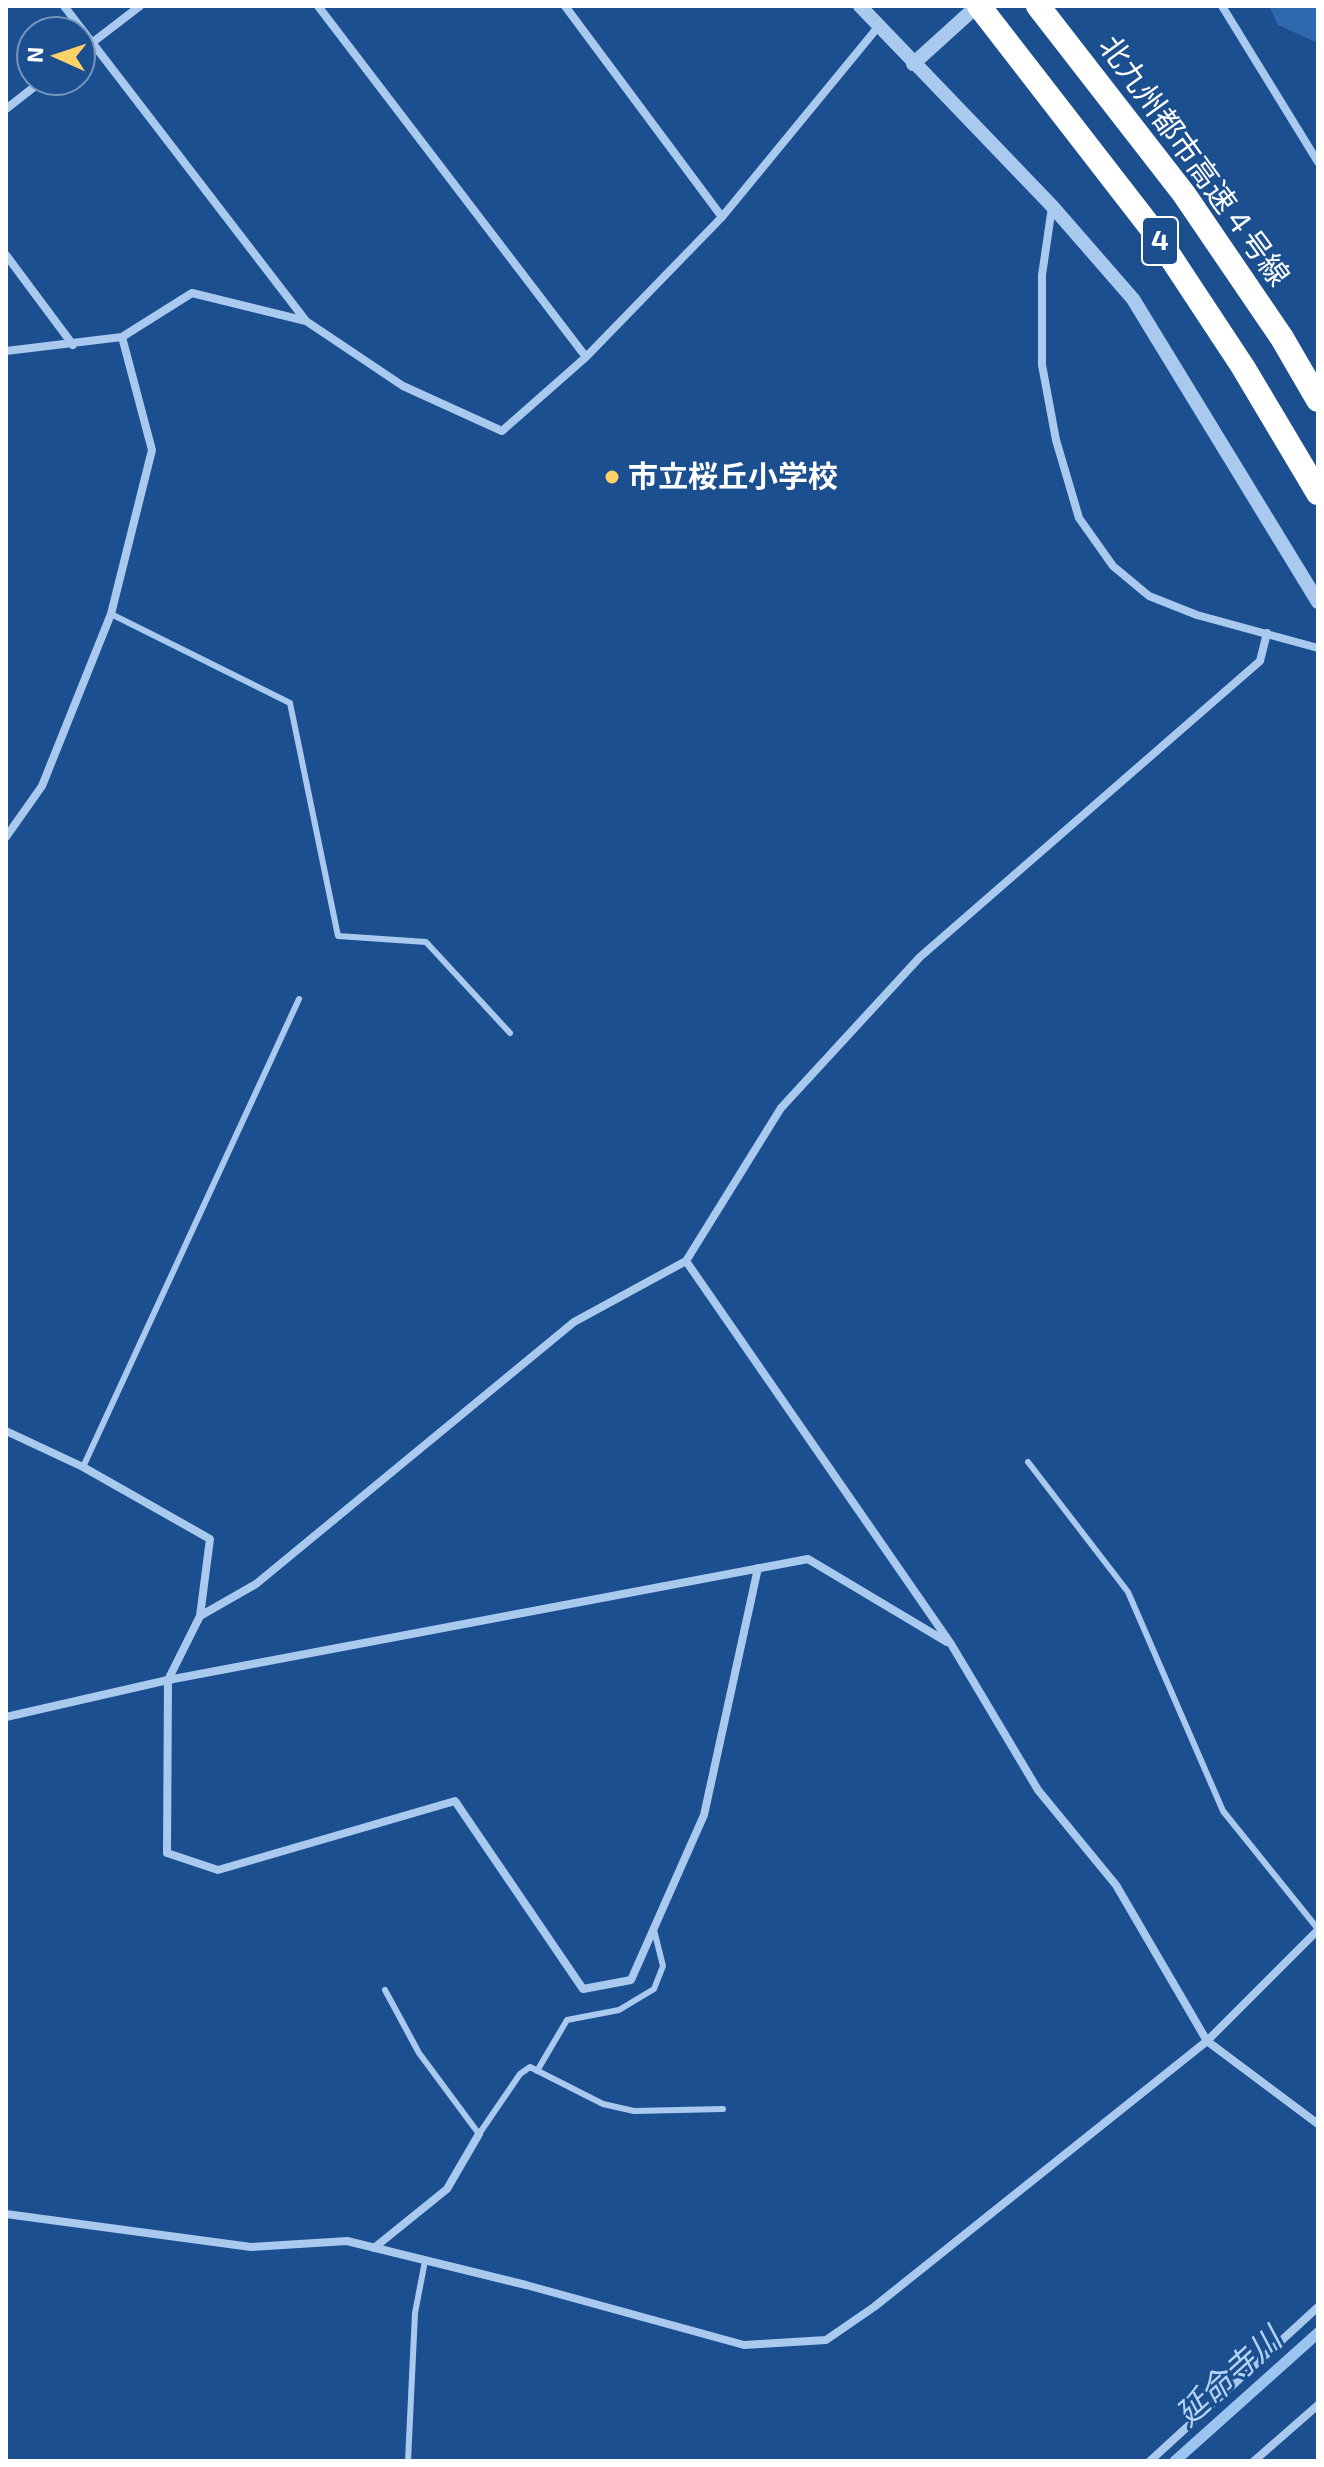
<!DOCTYPE html>
<meta charset="utf-8">
<style>
body{margin:0}
#map{position:relative;width:1324px;height:2467px;overflow:hidden;background:#1b4f8f;font-family:"Exo 2",sans-serif}
canvas{display:block}
.frame{position:absolute;inset:0;border:8px solid #fff;pointer-events:none}
.north{position:absolute;left:16px;top:16px;width:80px;height:80px;box-sizing:border-box;background:#1b4f8f;border:2px solid #7695bc;border-radius:50%;rotate:273deg;font-size:22px;font-weight:700;line-height:32px;text-align:center;color:#fff}
.north::after{content:'';display:block;margin:auto;width:28px;height:36px;background:#ffd166;clip-path:polygon(50% 0,100% 100%,50% 72%,0 100%)}
</style>
<div id="map">
<canvas width="1324" height="2467"></canvas>
<div class="frame"></div>
<div class="north">N</div>
</div>
<script>
const g = document.querySelector('canvas').getContext('2d');
g.lineJoin = 'round';
function paint(path, color) {
  g.fillStyle = color;
  g.fill(path, 'evenodd');
}
function toPath(rows) {
  const path = new Path2D();
  for (const r of rows) {
    path.moveTo(r[0], r[1]);
    for (let i = 2; i < r.length; i += 2) path.lineTo(r[i], r[i + 1]);
  }
  return path;
}
function trace(path, color, width, dash) {
  g.strokeStyle = color;
  g.lineWidth = width;
  g.lineCap = dash ? 'butt' : 'round';
  g.setLineDash(dash || []);
  g.stroke(path);
}
function write(font, color, halo, rows, align = 'center') {
  g.font = font + ' "Exo 2","Noto Sans JP",sans-serif';
  g.lineWidth = 6;
  g.setLineDash([]);
  g.textBaseline = 'middle';
  g.strokeStyle = halo;
  g.fillStyle = color;
  for (const [text, x, y, turn = 0] of rows) {
    g.save();
    g.translate(x, y);
    g.rotate((+turn || 0) * Math.PI / 180);
    g.textAlign = isNaN(turn) ? turn : align;
    if (halo) g.strokeText(text, 0, 0);
    g.fillText(text, 0, 0);
    g.restore();
  }
}
paint(toPath([
 [1269,6,1318,6,1318,43,1278,25]
]), '#2e69ad');
trace(toPath([
 [1175,2461,1318,2333]
]), '#9cc4f0', 11);
trace(toPath([
 [111,614,290,703,338,936,426,942,510,1033],
 [1028,1462,1128,1592,1223,1811,1318,1929],
 [83,1467,299,999],
 [385,1990,419,2053,479,2134,520,2074,530,2067,603,2104,634,2111,723,2109],
 [537,2071,567,2020,619,2010,654,1989,663,1966,654,1930],
 [408,2461,415,2313,425,2261]
]), '#a9c9ee', 6);
trace(toPath([
 [64,6,306,321],
 [318,6,586,357],
 [565,6,722,217],
 [1222,6,1318,162],
 [80,52,140,6],
 [6,109,43,80],
 [1052,207,1042,275,1042,365,1056,440,1079,518,1113,566,1149,596,1197,615,1318,648],
 [6,255,73,345],
 [6,351,122,337,192,293,306,321,403,386,502,431,586,357,722,217,878,27],
 [1267,633,1260,661,920,957,781,1108,686,1261,951,1644,1038,1790,1116,1885,1207,2041,1318,2124],
 [6,837,42,786,111,614,152,450,122,337],
 [6,1431,83,1467,210,1539,200,1616,168,1680,167,1853,218,1870,455,1801,583,1989,631,1980,704,1815,758,1568],
 [200,1616,256,1584,574,1322,686,1261],
 [6,1717,168,1680,808,1559,947,1642],
 [6,2214,251,2247,347,2241,526,2285,744,2345,826,2340,874,2307,1207,2041,1318,1930],
 [374,2248,447,2189,479,2134],
 [1150,2461,1318,2307],
 [1254,2461,1318,2405]
]), '#a9c9ee', 8);
trace(toPath([
 [860,6,1052,206,1133,299,1318,602],
 [913,64,977,6]
]), '#a9c9ee', 14);
trace(toPath([
 [979,6,1154,232,1243,367,1318,493],
 [1038,6,1184,194,1282,338,1318,400]
]), '#fff', 24);
for (const [x, y, r, color] of [
 [612,477,8,"#ffd166"]
]) {
  const dot = new Path2D();
  dot.arc(x, y, r, 0, 2 * Math.PI);
  g.fillStyle = color;
  g.fill(dot);
  trace(dot, '#1b4f8f', 3);
}
for (const [x, y, w] of [
 [1160,241,36]
]) {
  const box = new Path2D();
  box.roundRect(x - w / 2, y - 24, w, 48, 6);
  g.fillStyle = '#1b4f8f';
  g.fill(box);
  trace(box, '#fff', 2);
}
write('bold 28px', '#fff', null, [
 ["4",1160,241]
]);
write('30px', '#fff', '#1b4f8f', [
 ["北九州都市高速４号線",1194,161,54]
]);
write('bold 30px', '#fff', '#1b4f8f', [
 ["市立桜丘小学校",628,477]
], 'left');
write('italic 32px', '#b5d3f5', '#1b4f8f', [
 ["延命寺川",1229,2377,-42]
]);
</script>
